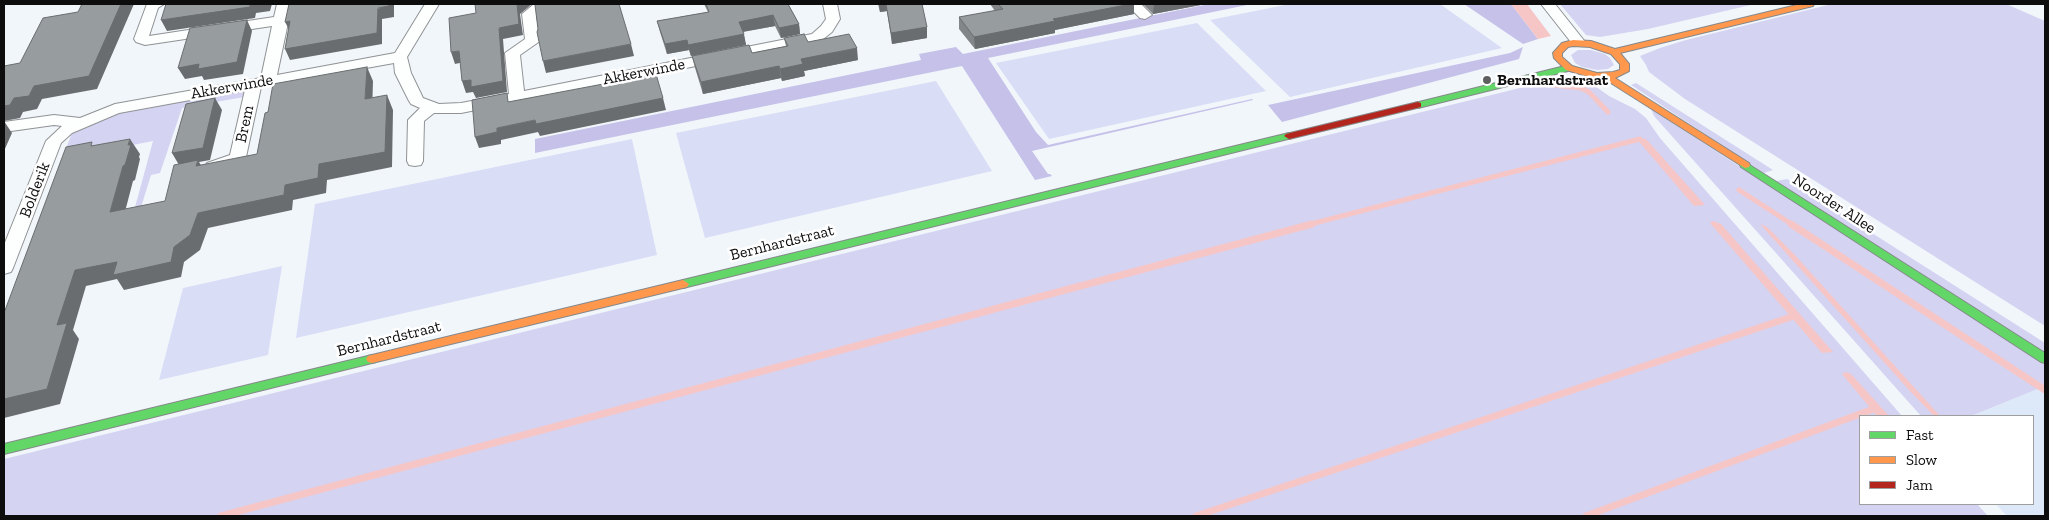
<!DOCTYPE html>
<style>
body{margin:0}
#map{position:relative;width:2049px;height:520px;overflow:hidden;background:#f1f6fb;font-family:"Zilla Slab",serif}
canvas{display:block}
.frame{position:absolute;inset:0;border:5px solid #0d0d0d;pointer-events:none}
.legend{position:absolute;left:1859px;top:415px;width:175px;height:90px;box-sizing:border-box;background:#fff;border:1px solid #9e9e9e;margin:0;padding:6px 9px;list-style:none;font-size:15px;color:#0d0d0d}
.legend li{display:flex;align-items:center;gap:10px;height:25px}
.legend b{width:25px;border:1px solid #9e9e9e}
</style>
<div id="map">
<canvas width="2049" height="520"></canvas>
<div class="frame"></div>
<ul class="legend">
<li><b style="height:6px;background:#63d668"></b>Fast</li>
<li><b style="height:6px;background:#ff974d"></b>Slow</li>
<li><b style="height:6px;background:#b3261e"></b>Jam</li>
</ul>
</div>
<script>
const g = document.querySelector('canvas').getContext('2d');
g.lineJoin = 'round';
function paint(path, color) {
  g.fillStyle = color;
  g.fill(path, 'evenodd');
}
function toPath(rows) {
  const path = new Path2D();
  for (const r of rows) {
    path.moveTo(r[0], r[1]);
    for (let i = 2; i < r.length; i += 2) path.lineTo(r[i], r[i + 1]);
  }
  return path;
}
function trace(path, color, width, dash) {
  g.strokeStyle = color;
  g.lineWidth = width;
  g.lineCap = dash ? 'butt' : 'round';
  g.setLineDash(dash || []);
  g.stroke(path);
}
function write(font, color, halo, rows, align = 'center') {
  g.font = font + ' "Zilla Slab",serif';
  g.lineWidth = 5;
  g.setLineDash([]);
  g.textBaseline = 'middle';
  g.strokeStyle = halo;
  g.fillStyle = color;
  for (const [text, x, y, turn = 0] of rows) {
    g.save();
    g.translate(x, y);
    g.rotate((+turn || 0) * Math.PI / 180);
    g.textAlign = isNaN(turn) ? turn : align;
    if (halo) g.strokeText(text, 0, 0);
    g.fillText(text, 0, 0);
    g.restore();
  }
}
paint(toPath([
 [2045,386,2045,516,2007,516,1996,504,2033,504,2033,416,1971,416]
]), '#dde9f8');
paint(toPath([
 [1560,4,1755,4,1648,29,1600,37,1586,35],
 [1832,4,2006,4,2045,21,2045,326,1685,99,1649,72,1646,65,1640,56,1660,48,1686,40],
 [1578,50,1591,50,1605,54,1610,58,1614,65,1608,69,1597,70,1582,67,1575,63,1571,55],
 [1565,77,1595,86,1609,96,1635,109,1646,118,1660,138,1902,416,1860,416,1860,504,1977,504,1988,516,4,516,4,459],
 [1636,83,1773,170,1764,173,1631,85],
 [246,88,244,97,182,108,160,173,151,175,137,220,131,222,153,141,62,159,72,133,85,126,120,112],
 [1651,109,2045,364,2045,386,1971,416,1921,416,1654,116],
 [1787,179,2045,343,2045,355,1776,181]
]), '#d4d3f2');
paint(toPath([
 [1209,4,1252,4,988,58,1036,132,1048,145,1252,99,1253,100,1032,151,1048,174,1050,174,1052,176,1035,180,962,66,535,153,535,139,921,60,919,54,956,47,963,54],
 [1464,4,1511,4,1538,39,1523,44],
 [1523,47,1519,59,1282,122,1268,105,1510,53]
]), '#c6c1e9');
paint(toPath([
 [1290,4,1440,4,1502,48,1290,97,1210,20],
 [1197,23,1266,91,1049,139,996,63],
 [936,81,992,171,705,238,676,133],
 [632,139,657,255,296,338,315,204],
 [282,266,268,355,159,380,183,288]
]), '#daddf6');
paint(toPath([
 [1511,4,1527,4,1551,36,1538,39],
 [1636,138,1646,139,1705,205,1694,206],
 [1713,221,1721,224,1833,352,1822,353,1710,223],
 [1760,224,1767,227,1794,254,1940,416,1934,416,1909,390],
 [1846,372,1851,374,1889,416,1877,416,1842,374]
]), '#f6c6c7');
trace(toPath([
 [1554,85,1581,88,1589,92,1608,112],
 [1739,190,1793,225],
 [1307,225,1640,139]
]), '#f6c6c7', 5);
trace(toPath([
 [1791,224,2045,390],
 [221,516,1312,224],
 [1196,516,1794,316],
 [1586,516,1876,408]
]), '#f6c6c7', 7);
const street = toPath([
 [147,4,164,4,158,8,149,36,274,17,277,4,292,4,277,75,395,53,425,4,439,4,407,57,411,73,423,98,439,104,461,103,509,94,505,53,525,39,522,14,534,4,563,4,561,7,542,10,536,15,540,41,520,55,524,91,812,34,821,26,826,19,823,4,837,4,840,19,832,32,822,40,806,44,461,113,434,113,424,121,423,161,421,165,415,166,409,165,407,161,408,120,420,108,411,104,409,101,395,73,394,63,261,87,246,157,236,166,213,172,207,171,205,167,207,163,230,155,245,90,119,113,72,133,61,143,13,268,11,272,4,274,4,245,46,141,62,126,54,125,4,132,4,122,54,115,80,118,115,104,261,78,272,26,145,45,136,42,134,39,147,4],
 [1126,4,1141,4,1152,15,1145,19,1140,18,1126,4],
 [1541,4,1555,4,1586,43,1584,46,1574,46,1541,4]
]);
const fast = toPath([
 [1569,65,1572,66,1572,70,1418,108,1413,105,1415,103,1569,65],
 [1289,133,1294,136,1292,138,683,288,677,284,683,280,1289,133],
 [1745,162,2045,353,2045,363,2041,362,1741,167,1740,165,1741,163,1745,162],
 [372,355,376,356,378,359,376,362,4,454,4,444,372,355]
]);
const slow = toPath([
 [1801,4,1814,4,1813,6,1620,53,1629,64,1629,71,1615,78,1749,163,1750,165,1749,167,1745,168,1603,78,1597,79,1566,70,1554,58,1553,53,1562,43,1573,40,1591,41,1615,49,1801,4],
 [1573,46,1590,47,1611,54,1620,64,1620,70,1613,72,1597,73,1572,66,1562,57,1562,53,1568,47,1573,46],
 [683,280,689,284,687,287,372,363,368,362,366,359,368,356,372,355,683,280]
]);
const jam = toPath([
 [1418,102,1421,103,1421,107,1289,139,1284,136,1286,134,1418,102]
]);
trace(street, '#909294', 2);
trace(fast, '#86898b', 2);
trace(slow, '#86898b', 2);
trace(jam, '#86898b', 2);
paint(street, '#fdfefe');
paint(fast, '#63d668');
paint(slow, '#ff974d');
paint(jam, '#b3261e');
paint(toPath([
 [704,4,788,4,799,24,800,34,781,38,775,26,743,32,746,45,691,56,689,50,667,54,660,32,657,21,708,12],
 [878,4,922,4,927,38,892,44,887,11,880,12],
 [990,4,1134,4,1134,14,1055,30,1055,33,975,49,959,29,959,17,995,11],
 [1143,4,1206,4,1153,14],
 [784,38,808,42,858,60,804,71,805,76,782,81,781,78,703,94,695,68,692,56,752,53,786,46]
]), '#828688');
paint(toPath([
 [121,4,134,4,97,89,42,99,37,109,23,112,20,118,4,121,4,106,14,98,34,86],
 [250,4,272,4,270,11,256,13,255,18,167,31,161,20],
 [389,4,394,4,394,17,382,19,382,44,290,60,285,49],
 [517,4,532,4,520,14,523,35,503,39,507,92,476,98,473,92,466,93,462,81],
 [879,4,886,4,887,11,880,12],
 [1131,4,1134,4,1134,14,1055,30,1055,33,975,49,974,37,1053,19],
 [1154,4,1206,4,1153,14],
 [773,15,775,26,741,32,739,22],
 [247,20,252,31,243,74,204,80,202,76,185,79,178,68],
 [290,21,291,33,285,22],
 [799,24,800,34,781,38,779,28],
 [927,27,927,38,892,44,891,33],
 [744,34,746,45,691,56,688,45],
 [687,40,689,50,667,54,665,44],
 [631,44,634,56,546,73,543,61],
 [857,48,858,60,804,71,805,76,782,81,780,69,801,59],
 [459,51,464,62,455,64,451,52],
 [779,66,781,78,703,94,701,82],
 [367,67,373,81,372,114,365,99],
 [387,95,393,110,392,167,327,180,326,193,293,200,292,210,208,228,200,250,184,262,181,277,124,290,117,279,86,286,73,330,79,339,60,404,4,418,4,399,75,270,174,247,198,213,285,185,319,164],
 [215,98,222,110,210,160,199,162,207,175,179,165,172,153],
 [663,98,666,110,540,136,538,132,501,140,501,144,479,148,475,137,497,128,535,120],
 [4,121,12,133,4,151],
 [130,139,140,154,139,157,140,159,135,180,133,181,121,227,110,212]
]), '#6a6d6f');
const building = toPath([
 [82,4,121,4,89,76,34,86,29,96,14,98,10,105,4,106,4,66,20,63,43,18,78,12,82,4],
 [166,4,250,4,250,7,161,20,166,4],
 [289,4,389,4,389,6,378,8,377,33,285,49,290,21,285,22,289,4],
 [475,4,517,4,519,24,499,28,503,81,471,87,471,80,462,81,459,51,451,52,449,18,476,13,475,4],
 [536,4,619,4,631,44,543,61,537,32,538,29,535,5,536,4],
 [706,4,788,4,799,24,779,28,773,15,739,22,744,34,688,45,687,40,665,44,657,21,709,12,706,4],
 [886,4,922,4,927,27,891,33,886,4],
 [998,4,1131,4,1053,19,1055,21,974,37,959,17,1003,9,998,4],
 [247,20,237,62,198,69,199,64,178,68,190,28,247,20],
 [804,34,808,42,849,34,857,48,801,59,803,64,780,69,779,66,701,82,692,56,749,45,752,53,788,46,784,38,804,34],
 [367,67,365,99,387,95,385,152,319,164,318,178,285,185,284,195,198,213,190,235,174,247,171,262,113,275,117,262,75,270,57,325,67,323,47,389,4,399,4,313,66,147,92,142,91,146,130,139,128,145,131,145,125,165,123,166,110,212,165,201,174,165,198,160,196,166,257,154,265,113,268,112,273,84,367,67],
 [656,74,663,98,536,124,535,120,497,128,497,132,475,137,472,100,507,93,508,102,656,74],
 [215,98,203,148,172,153,186,104,215,98]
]);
paint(building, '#979c9e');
trace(building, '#6a6d6f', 1);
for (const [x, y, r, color] of [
 [1487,80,5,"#5d5f60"]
]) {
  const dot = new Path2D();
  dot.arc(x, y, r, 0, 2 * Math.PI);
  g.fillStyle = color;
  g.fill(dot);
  trace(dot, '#fff', 2);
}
write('16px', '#0d0d0d', '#fff', [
 ["Akkerwinde",644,72,-11],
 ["Akkerwinde",232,87,-10],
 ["Brem",245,124,-78],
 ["Bolderik",35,190,-69],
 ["Noorder Allee",1834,204,33],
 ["Bernhardstraat",782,243,-14],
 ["Bernhardstraat",389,339,-14]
]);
write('bold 16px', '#0d0d0d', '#fff', [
 ["Bernhardstraat",1497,80]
], 'left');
</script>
